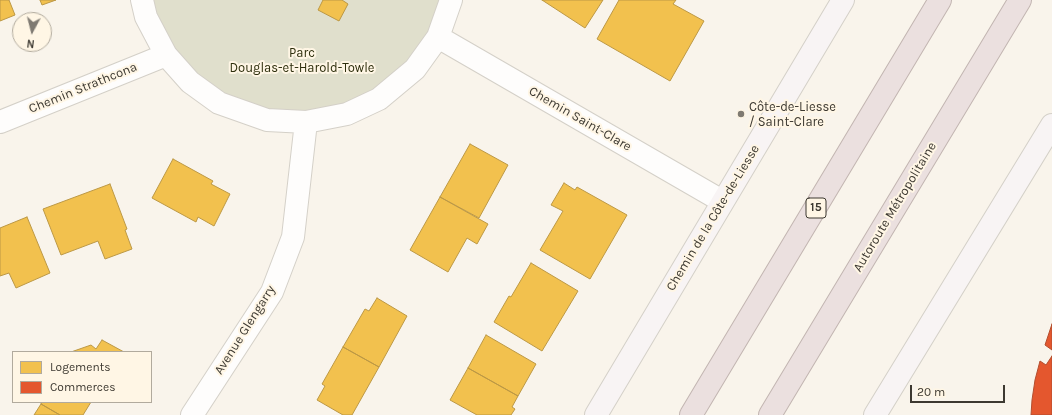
<!DOCTYPE html>
<meta charset="utf-8">
<style>
body{margin:0}
#map{position:relative;width:1052px;height:415px;overflow:hidden;background:#f9f4eb;font-family:Karla,sans-serif}
canvas{display:block}
.legend{position:absolute;left:12px;top:351px;width:140px;height:52px;box-sizing:border-box;background:#fff6e5;border:1px solid #b1aa9d;margin:0;padding:5px 7px;list-style:none;font-size:12px;color:#3d3931}
.legend li{display:flex;align-items:center;gap:8px;height:20px}
.legend b{width:20px;border:1px solid #b1aa9d}
.north{position:absolute;left:12px;top:12px;width:40px;height:40px;box-sizing:border-box;background:#fff6e5;border:1px solid #b1aa9d;border-radius:50%;rotate:187deg;font-size:11px;font-weight:700;line-height:16px;text-align:center;color:#3d3931}
.north::after{content:'';display:block;margin:auto;width:14px;height:18px;background:#7f7a72;clip-path:polygon(50% 0,100% 100%,50% 72%,0 100%)}
.scale{position:absolute;left:910px;top:385px;width:95px;height:18px;box-sizing:border-box;border:2px solid #3d3931;border-top:0;padding-left:5px;font-size:12px;line-height:14px;white-space:nowrap;color:#3d3931;-webkit-text-stroke:3px #fff6e5;paint-order:stroke}
</style>
<div id="map">
<canvas width="1052" height="415"></canvas>
<ul class="legend">
<li><b style="height:11px;background:#f2c14e"></b>Logements</li>
<li><b style="height:11px;background:#e4572e"></b>Commerces</li>
</ul>
<div class="north">N</div>
<div class="scale">20 m</div>
</div>
<script>
const g = document.querySelector('canvas').getContext('2d');
g.lineJoin = 'round';
function paint(path, color) {
  g.fillStyle = color;
  g.fill(path, 'evenodd');
}
function toPath(rows) {
  const path = new Path2D();
  for (const r of rows) {
    path.moveTo(r[0], r[1]);
    for (let i = 2; i < r.length; i += 2) path.lineTo(r[i], r[i + 1]);
  }
  return path;
}
function trace(path, color, width, dash) {
  g.strokeStyle = color;
  g.lineWidth = width;
  g.lineCap = dash ? 'butt' : 'round';
  g.setLineDash(dash || []);
  g.stroke(path);
}
function write(font, color, halo, rows, align = 'center') {
  g.font = font + ' Karla,sans-serif';
  g.lineWidth = 4;
  g.setLineDash([]);
  g.textBaseline = 'middle';
  g.strokeStyle = halo;
  g.fillStyle = color;
  for (const [text, x, y, turn = 0] of rows) {
    g.save();
    g.translate(x, y);
    g.rotate((+turn || 0) * Math.PI / 180);
    g.textAlign = isNaN(turn) ? turn : align;
    if (halo) g.strokeText(text, 0, 0);
    g.fillText(text, 0, 0);
    g.restore();
  }
}
paint(toPath([
 [142,0,451,0,438,37,379,99,306,122,190,82]
]), '#e0dfcc');
const homes = toPath([
 [0,0,9,0,15,15,0,21,0,0],
 [40,0,56,0,42,5,40,0],
 [323,0,342,0,348,4,339,21,318,10,323,0],
 [542,0,603,0,585,28,542,0],
 [619,0,676,0,673,4,704,21,670,81,597,39,619,0],
 [470,144,508,165,479,218,440,197,470,144],
 [173,159,213,181,211,184,230,194,214,226,198,217,196,222,152,198,173,159],
 [564,183,575,190,577,187,627,215,590,279,540,250,563,211,551,205,564,183],
 [110,184,127,229,125,230,132,249,105,259,98,241,61,255,43,209,110,184],
 [440,197,488,224,477,244,467,238,448,272,410,250,440,197],
 [27,217,50,273,16,288,9,273,0,276,0,228,27,217],
 [531,263,578,291,542,351,494,322,509,296,511,297,531,263],
 [377,298,407,316,379,367,343,347,365,309,369,311,377,298],
 [486,335,536,364,518,396,468,368,486,335],
 [102,340,124,352,71,352,91,345,96,349,102,340],
 [343,347,379,367,352,415,343,415,317,400,325,386,322,384,343,347],
 [468,368,518,396,512,407,515,409,511,415,477,415,450,400,468,368],
 [42,402,91,402,83,415,60,415,41,404,42,402],
 [41,404,60,415,34,415,41,404]
]);
paint(homes, '#f2c14e');
trace(homes, '#bc9845', 1);
const shops = toPath([
 [1052,324,1052,350,1045,345,1052,324],
 [1052,356,1052,415,1031,415,1032,400,1035,380,1040,361,1046,365,1052,356]
]);
paint(shops, '#e4572e');
trace(shops, '#b24e2f', 1);
const minor = toPath([
 [142,0,146,17,166,55,190,82,219,103,267,120,306,122,347,114,379,99,415,69,438,37,451,0],
 [438,37,722,201],
 [0,122,166,55],
 [192,415,272,292,293,237,306,122]
]);
const secondary = toPath([
 [596,415,843,0],
 [875,415,1052,125]
]);
const motorway = toPath([
 [691,415,940,0],
 [770,415,1020,0]
]);
trace(minor, '#d4d0c8', 24);
trace(secondary, '#d4d0c8', 24);
trace(motorway, '#c2b5b1', 24);
trace(minor, '#fefdfc', 22);
trace(secondary, '#f8f4f4', 22);
trace(motorway, '#ebe0df', 22);
for (const [x, y, r, color] of [
 [741,114,4,"#7f7a72"]
]) {
  const dot = new Path2D();
  dot.arc(x, y, r, 0, 2 * Math.PI);
  g.fillStyle = color;
  g.fill(dot);
  trace(dot, '#fff6e5', 1.5);
}
for (const [x, y, w] of [
 [816,208,20]
]) {
  const box = new Path2D();
  box.roundRect(x - w / 2, y - 10, w, 20, 3);
  g.fillStyle = '#fff6e5';
  g.fill(box);
  trace(box, '#3d3931', 1);
}
write('bold 12px', '#3d3931', null, [
 ["15",816,208]
]);
write('13px', '#2e2f0d', '#fff6e5', [
 ["Parc",302,53],
 ["Douglas-et-Harold-Towle",302,68]
]);
write('13px', '#3d3931', '#fff6e5', [
 ["Chemin Strathcona",83,88,-22],
 ["Chemin Saint-Clare",580,119,30],
 ["Autoroute Métropolitaine",895,207,-59],
 ["Chemin de la Côte-de-Liesse",713,218,-59],
 ["Avenue Glengarry",245,330,-58]
]);
write('13px', '#3d3931', '#fff6e5', [
 ["Côte-de-Liesse",749,107],
 ["/ Saint-Clare",749,122]
], 'left');
</script>
